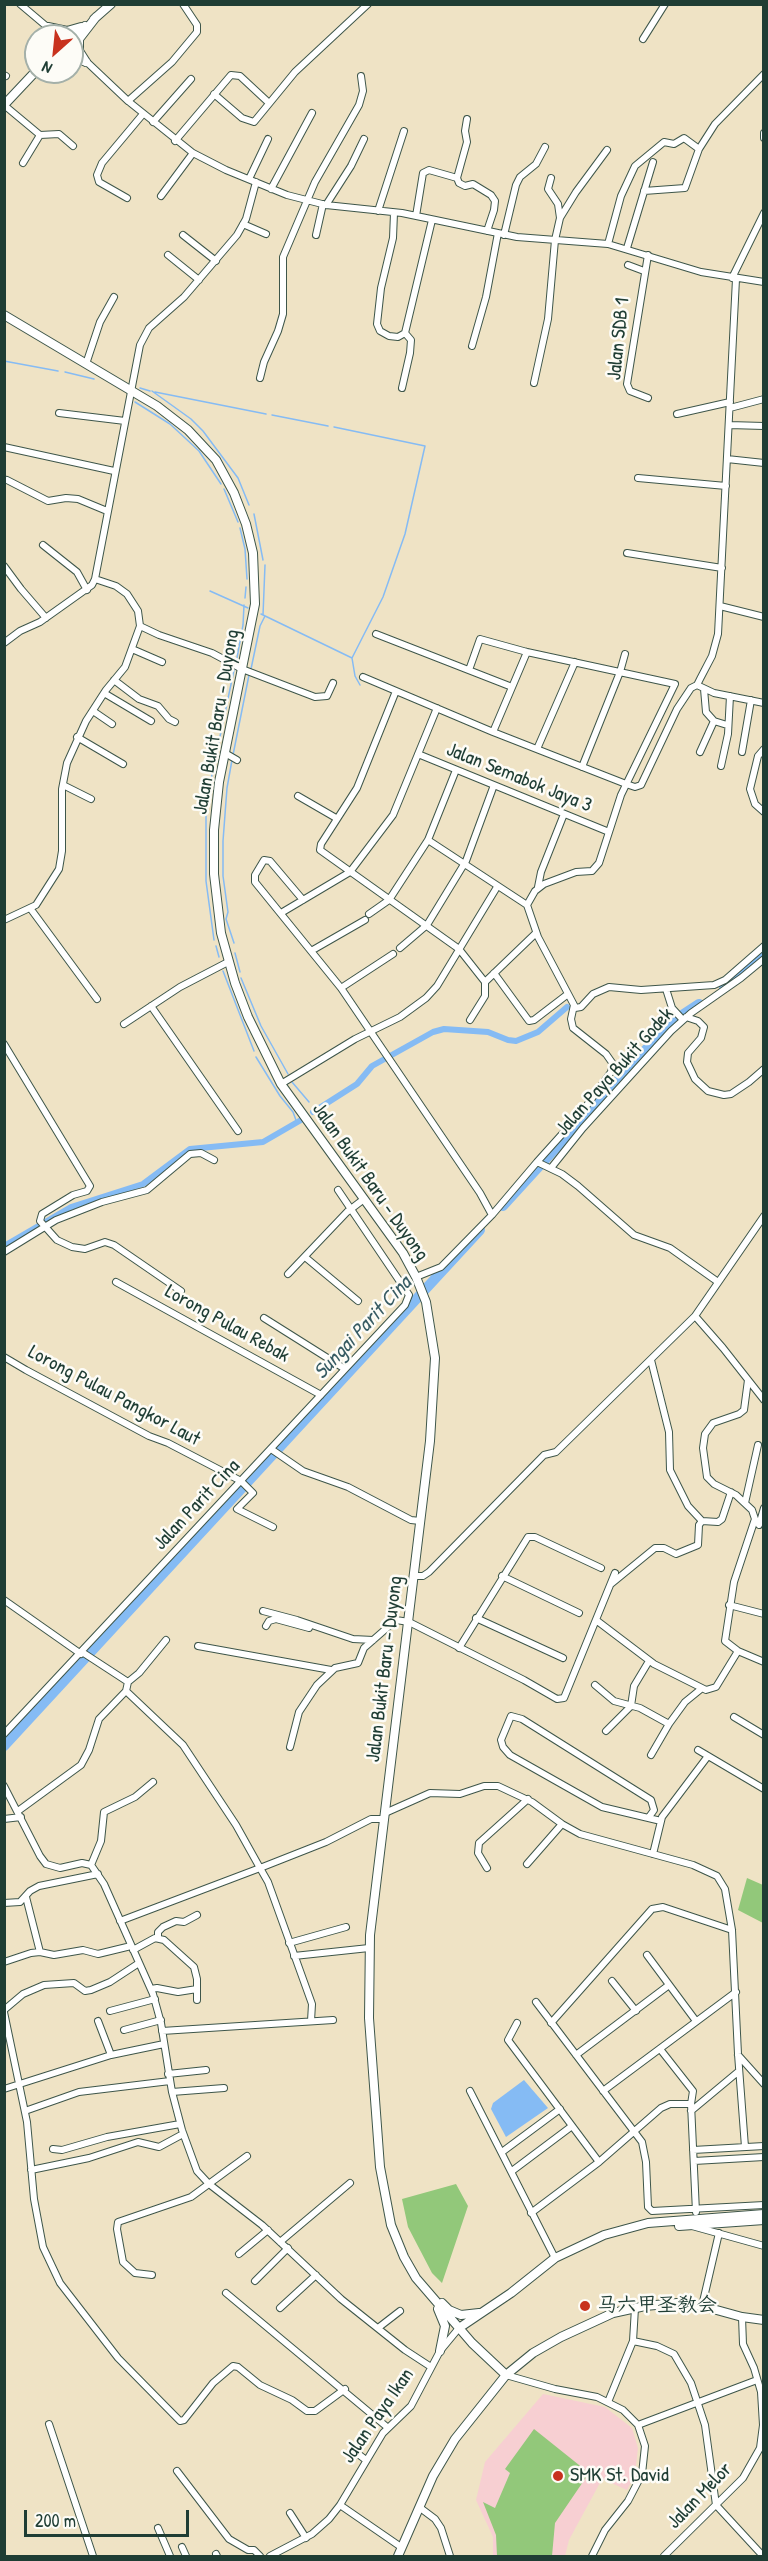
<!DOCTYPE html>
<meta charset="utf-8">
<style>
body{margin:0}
#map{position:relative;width:768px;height:2561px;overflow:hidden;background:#efe3c5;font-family:"Patrick Hand",sans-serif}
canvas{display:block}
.frame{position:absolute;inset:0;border:6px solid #1f3d34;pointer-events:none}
.north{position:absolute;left:24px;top:24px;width:60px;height:60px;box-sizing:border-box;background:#fdfcf7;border:2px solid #a4b0a9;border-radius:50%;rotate:207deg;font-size:16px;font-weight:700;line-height:24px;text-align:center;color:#1f3d34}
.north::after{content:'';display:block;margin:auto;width:21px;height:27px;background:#c8321e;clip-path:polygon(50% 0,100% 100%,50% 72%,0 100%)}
.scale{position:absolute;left:24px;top:2510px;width:165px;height:27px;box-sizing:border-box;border:3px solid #1f3d34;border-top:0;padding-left:8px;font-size:18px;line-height:21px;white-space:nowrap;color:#1f3d34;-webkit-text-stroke:4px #fdfcf7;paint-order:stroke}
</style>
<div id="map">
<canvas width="768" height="2561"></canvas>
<div class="frame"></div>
<div class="north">N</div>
<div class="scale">200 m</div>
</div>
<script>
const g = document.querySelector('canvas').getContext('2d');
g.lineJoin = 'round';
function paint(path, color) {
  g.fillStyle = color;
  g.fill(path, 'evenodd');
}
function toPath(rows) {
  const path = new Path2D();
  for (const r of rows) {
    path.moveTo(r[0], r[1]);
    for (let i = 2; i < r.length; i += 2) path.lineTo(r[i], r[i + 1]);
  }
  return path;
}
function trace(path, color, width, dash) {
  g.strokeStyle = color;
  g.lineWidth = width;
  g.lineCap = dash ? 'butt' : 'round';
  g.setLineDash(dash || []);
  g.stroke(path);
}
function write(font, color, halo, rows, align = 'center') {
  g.font = font + ' "Patrick Hand","LXGW WenKai TC",sans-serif';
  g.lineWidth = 5;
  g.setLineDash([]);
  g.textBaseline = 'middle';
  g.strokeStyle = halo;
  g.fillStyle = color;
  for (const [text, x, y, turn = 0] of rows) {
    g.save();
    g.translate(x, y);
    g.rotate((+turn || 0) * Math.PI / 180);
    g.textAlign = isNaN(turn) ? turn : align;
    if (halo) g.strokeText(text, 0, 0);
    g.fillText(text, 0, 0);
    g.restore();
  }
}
paint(toPath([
 [543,2394,605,2407,632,2428,638,2448,635,2474,627,2490,602,2479,569,2540,565,2556,493,2556,493,2537,476,2500,485,2462]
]), '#f7cfd2');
paint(toPath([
 [747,1878,763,1885,763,1923,738,1910],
 [456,2184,468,2206,442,2283,432,2273,408,2227,402,2199],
 [534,2429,589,2473,555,2523,552,2556,497,2556,496,2535,483,2502,495,2508,510,2473,505,2469]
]), '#92c87a');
paint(toPath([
 [524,2080,548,2108,506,2137,491,2109,493,2103]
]), '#85bbf4');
trace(toPath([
 [4,361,58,371],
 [65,372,94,379],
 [140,388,150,391],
 [152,391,191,419,203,431,238,478,249,505],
 [155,392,266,414],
 [135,402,170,424,199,451,221,484],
 [272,415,328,426],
 [224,489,238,522],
 [254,514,263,560],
 [240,528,245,549,247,579],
 [210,591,248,608],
 [245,598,246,587],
 [261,614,352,658,383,597,405,534,425,446,334,427],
 [263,615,265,565],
 [352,658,355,676,360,685],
 [236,663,243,625,244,605],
 [251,669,260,626,265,616],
 [233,755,249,675],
 [232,760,227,788,223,841,223,876,228,912,226,919,234,943],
 [214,940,206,881,206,803,234,670],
 [216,946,219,957],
 [235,953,240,972],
 [223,971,254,1051],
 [241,978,261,1026,288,1074],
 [256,1057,280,1096,293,1112,297,1123],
 [292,1082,309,1102]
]), '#85bbf4', 1.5);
trace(toPath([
 [313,1112,357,1084,372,1066,433,1032,444,1029,488,1032,508,1040,516,1041,538,1032,567,1007],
 [4,1246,71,1207,143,1184,190,1149,263,1142,301,1120]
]), '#85bbf4', 6);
trace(toPath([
 [724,987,764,952],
 [503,1206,670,1023,699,1004],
 [4,1746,480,1230]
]), '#85bbf4', 10);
const minor = toPath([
 [20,4,58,36],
 [643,39,665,4],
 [72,48,128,101,193,153,226,170,287,195,326,205,402,213,517,237,608,244,701,272,764,282],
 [4,75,6,76],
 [214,94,242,118,254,122,295,72,368,4],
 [128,101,172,62,197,32,197,25,183,4],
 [4,105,40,135,23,163],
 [153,122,191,79],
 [764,133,764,138],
 [40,135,59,134,73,146],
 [175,141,231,75,240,76,269,103],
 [457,178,467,142,465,131,467,119],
 [249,179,268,139],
 [271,189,312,113],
 [644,191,685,188,699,149,715,124,764,74],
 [161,196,193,153],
 [127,198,99,182,97,175,102,163,143,114],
 [326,205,351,166,364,139],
 [378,211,404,131],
 [394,213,393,238,381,288,377,324,380,331,389,336,398,337,405,333],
 [416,216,423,173,429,170,457,178,459,183,465,186,473,184,491,195,495,201,494,210,487,231],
 [560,218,576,192,607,150],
 [243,224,266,234],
 [183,235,216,261],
 [316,235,323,204],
 [504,235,516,185,520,177,536,164,545,147],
 [608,244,621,196,635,166,664,142,674,144,684,138,699,149],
 [627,248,653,162],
 [168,255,199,280],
 [648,255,627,384,630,391,648,398],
 [628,265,644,271],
 [732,278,764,213],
 [472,346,486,297,498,233],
 [86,364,100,322,114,297],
 [260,378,264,362,278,331,283,314,283,257,315,182,359,105,363,91,361,76],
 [534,383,548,319,555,240,560,218,558,204,548,189,551,178],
 [402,388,410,353,411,340,405,333,432,220],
 [730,408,764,399],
 [59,413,125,421],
 [677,414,730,402],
 [729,425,764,426],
 [4,447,114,471],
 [727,459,764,463],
 [638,478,726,486],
 [7,480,48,501,66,498,78,499,107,511],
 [43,545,77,572,87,590],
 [627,553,722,568],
 [4,566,21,589,46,618],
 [720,606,764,617],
 [140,626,159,635,212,653,242,669,315,697,327,696,333,683],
 [376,634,512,687],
 [4,643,20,631,40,622,92,585,95,579,140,345,149,328,184,297,237,235,246,219,256,182],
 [132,649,162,662],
 [469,670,480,639,527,652,675,684,621,795,599,863,592,871,576,872,544,884,535,891,527,905,538,937,574,1005,571,1019,573,1028,606,1054,613,1064,611,1072,582,1112,537,1162],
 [363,677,493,732,626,784,635,787,641,785,677,709,691,688,697,685,700,679,712,656,718,634,736,279],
 [114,680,139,699,158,706,169,719,175,722],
 [697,685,714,693,764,703],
 [704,689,706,712,714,721],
 [396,691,357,788,321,844,320,850,459,949,485,982,485,996,470,1020],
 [104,693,151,721],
 [93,711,112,724],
 [493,732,527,652],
 [77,737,123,764],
 [537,749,575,662],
 [764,749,758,756,750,789,755,804,764,812],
 [700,752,714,721,727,725],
 [742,752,751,700],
 [225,753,237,760],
 [418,754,609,832],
 [721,766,728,734,730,696],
 [582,767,620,672,625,654],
 [63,785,91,799],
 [298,796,336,818],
 [428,840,527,905],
 [538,887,541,872,564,814],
 [303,900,270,861,264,860,255,875,255,882,341,988,480,1193,492,1215],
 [30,908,97,999],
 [281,913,350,872,393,815,437,708],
 [369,914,389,900,428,840,456,770],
 [4,920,36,905,59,869,62,851,62,789,67,763,86,721,106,690,125,667,140,626,138,611,127,594,116,586,95,579],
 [400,948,427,925,466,861,494,785],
 [311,951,365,920],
 [494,973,529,1021,534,1020,568,994],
 [485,982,536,933],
 [341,988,393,954],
 [666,989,672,1008,683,1020],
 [151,1006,238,1131],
 [575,1008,581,1007,593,994,609,987,641,990,714,985,725,980,764,946],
 [686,1017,698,1021,704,1027,701,1038,688,1053,687,1062,695,1079,708,1091,724,1095,731,1094,749,1082,764,1069],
 [124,1024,180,987,228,962],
 [4,1044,90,1186,87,1191,73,1195,42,1214,40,1221,57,1240,72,1247,85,1249,105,1242,114,1245,181,1291],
 [281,1084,355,1039,400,1017,426,998,437,986,497,887],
 [551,1168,583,1128,671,1031,691,1013,741,978,764,959],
 [4,1252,56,1220,102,1202,147,1190,190,1154,201,1153,214,1160],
 [305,1257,358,1301],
 [288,1274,347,1212,364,1199],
 [416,1277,441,1267,492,1215,537,1162,562,1174,578,1186,634,1235,670,1248,718,1282],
 [116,1282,321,1395],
 [695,1316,723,1348,764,1400],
 [264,1318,345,1369],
 [4,1357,26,1370,149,1436,168,1443,241,1481,253,1493,237,1509,273,1527],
 [651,1360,669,1432,670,1470,688,1506,702,1521],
 [748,1380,744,1410,739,1414,713,1423,705,1434,703,1448,707,1477,714,1484,736,1495,752,1510,755,1519,734,1582,725,1641,738,1651,764,1662],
 [271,1449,303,1471,348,1487,411,1520,420,1521],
 [745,1503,758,1445],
 [759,1525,764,1508],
 [413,1576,423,1576,429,1572,544,1455,556,1452,695,1316,764,1216],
 [502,1576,579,1613],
 [611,1584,655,1548,664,1548,676,1554,698,1545,699,1525,702,1521,718,1522,722,1519,731,1492],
 [4,1600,81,1654],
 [729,1605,764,1614],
 [263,1611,297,1620,353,1639,373,1640],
 [476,1618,563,1658],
 [596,1620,654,1664,706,1690,716,1687,738,1651],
 [266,1626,269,1621,276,1619,309,1628],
 [166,1640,139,1673,128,1682,126,1691,183,1745,236,1825,260,1868,326,1842,371,1819,384,1819],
 [198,1646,331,1670],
 [459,1648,528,1537,535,1537,601,1568],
 [82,1652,128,1682],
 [595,1685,614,1701,640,1708,669,1724],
 [734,1717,764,1735],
 [606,1731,631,1706,634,1686,649,1661],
 [4,1734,405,1305,409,1295,338,1190],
 [290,1747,299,1712,317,1685,335,1668,358,1663,364,1648,396,1620,409,1622,524,1680,557,1699,564,1698,615,1573],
 [698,1750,764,1789],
 [651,1755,669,1724,685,1702,701,1689],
 [4,1786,40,1856,46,1864,60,1868,82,1863,91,1865,104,1884,153,1994,161,2023,172,2092,182,2130,197,2171,209,2184,262,2225,341,2299,405,2350,431,2367],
 [18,1811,81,1765,89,1750,99,1719,126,1691],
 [385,1813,430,1793,460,1794,484,1786,498,1786,532,1802,562,1824,580,1834,693,1865,717,1876,725,1889,732,1930,738,2054,745,2147],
 [649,1817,654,1810,651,1800,522,1719,511,1716,501,1740,503,1747,510,1755,602,1807,661,1821],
 [4,1819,21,1817],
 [653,1854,662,1817,708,1756],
 [527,1864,562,1824],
 [91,1865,101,1841,104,1812,135,1797,153,1782],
 [487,1868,478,1853,479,1843,528,1799],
 [26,1897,40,1952],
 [4,1903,20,1902,30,1891,39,1886,98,1874],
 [120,1921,260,1868,268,1882,312,2004,311,2021],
 [158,1938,158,1932,163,1927,176,1921,184,1922,197,1915],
 [289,1943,346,1927],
 [133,1950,155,1938,164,1940,194,1967,197,1979,197,2000],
 [647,1955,696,2021],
 [294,1956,369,1948],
 [4,1962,31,1953,40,1952,54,1955,83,1950,98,1954,131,1946],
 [612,1981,636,2011],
 [151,1989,157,1988,178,1992,197,1989],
 [536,2002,642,2142,646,2162,648,2207,652,2211,764,2205],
 [4,2010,23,1994,44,1985,74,1983,85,1991,91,1990,110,1982,139,1963],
 [110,2011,155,1999],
 [4,2012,27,2122,34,2199,43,2247,60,2283,118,2358,180,2421,184,2420,213,2383,233,2366,238,2367,260,2385,292,2400,307,2411,315,2411,345,2389],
 [98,2021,111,2055],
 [517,2023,508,2040,599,2162],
 [551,2023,652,1909,663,1907,732,1930],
 [124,2030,161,2020],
 [162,2031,333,2020],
 [660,2049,693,2091,691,2104,696,2212],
 [576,2055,669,1985],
 [738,2055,764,2084],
 [168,2074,206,2070],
 [4,2089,111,2055,164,2044],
 [470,2091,555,2258],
 [603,2091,736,1992],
 [172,2092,224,2088],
 [25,2111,79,2092,170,2081],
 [691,2111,739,2071],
 [53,2149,62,2150,107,2137,180,2124],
 [693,2150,764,2146],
 [502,2152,560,2109],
 [694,2161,764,2157],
 [31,2170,89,2158,138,2142,159,2147,183,2134],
 [512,2171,572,2126],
 [531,2213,599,2162,661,2108,670,2104,691,2104],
 [692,2226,764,2246],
 [280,2242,350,2183],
 [239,2254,268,2230],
 [152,2275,135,2273,123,2262,117,2229,118,2222,191,2197,247,2156],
 [255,2281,288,2248],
 [226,2293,387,2427],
 [702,2306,719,2233],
 [280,2308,316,2275],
 [378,2328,400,2311],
 [633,2341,635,2308],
 [506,2375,555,2389,597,2397,623,2410,638,2425,645,2446,642,2474,628,2501,605,2530,592,2556],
 [608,2402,633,2341,657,2346,674,2354,691,2383,705,2425,716,2505,763,2556],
 [49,2424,93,2556],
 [638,2425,757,2380],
 [354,2451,366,2460],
 [177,2471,229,2539,248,2550,254,2550,260,2556],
 [340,2505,401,2547],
 [419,2507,435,2519,441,2528,450,2556],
 [290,2513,306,2538],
 [158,2528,170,2556],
 [182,2547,186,2556],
 [216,2554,217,2556],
 [270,2556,312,2534,329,2519,340,2505,383,2433,411,2406,440,2351,459,2328],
 [664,2556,743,2478,760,2448,763,2425,761,2392,754,2368,743,2344,742,2317]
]);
const major = toPath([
 [94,19,111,4],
 [48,27,67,31,81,27],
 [72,37,85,26],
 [72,56,86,62],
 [86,62,79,51,79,39,96,17],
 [4,105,36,71],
 [4,315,157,406,188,430,216,460,234,493,246,524,253,553,255,604,219,782,214,830,214,874,221,933,235,983,248,1017,281,1084,403,1253,416,1277,426,1302,435,1358,430,1441,370,1935,369,2018,380,2167,391,2225,404,2257,416,2278,472,2343,506,2375],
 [679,2226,764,2220],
 [442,2303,449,2310,461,2315,479,2313],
 [438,2309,445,2326,440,2351],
 [459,2328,511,2293,555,2258,604,2235,648,2223,764,2214],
 [398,2556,433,2476,455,2439,506,2375,533,2353,561,2337,613,2313,645,2306,677,2303,702,2306,742,2317,764,2320]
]);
trace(minor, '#3e564a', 8);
trace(major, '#3e564a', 10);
trace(minor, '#fff', 6);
trace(major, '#fff', 8);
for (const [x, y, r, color] of [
 [585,2306,6,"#c8321e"],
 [558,2476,6,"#c8321e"]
]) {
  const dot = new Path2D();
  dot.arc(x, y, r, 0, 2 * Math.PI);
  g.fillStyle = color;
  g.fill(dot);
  trace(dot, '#fdfcf7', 2);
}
write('20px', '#1f3d34', '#fdfcf7', [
 ["Jalan SDB 1",619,339,-84],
 ["Jalan Bukit Baru - Duyong",217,722,-80],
 ["Jalan Semabok Jaya 3",519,778,22],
 ["Jalan Paya Bukit Godek",615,1072,-48],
 ["Jalan Bukit Baru - Duyong",370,1182,55],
 ["Lorong Pulau Rebak",227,1324,29],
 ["Lorong Pulau Pangkor Laut",114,1396,28],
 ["Jalan Parit Cina",197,1505,-47],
 ["Jalan Bukit Baru - Duyong",385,1669,-83],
 ["Jalan Paya Ikan",378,2416,-55],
 ["Jalan Melor",700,2496,-46]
]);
write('20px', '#1f3d34', '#fdfcf7', [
 ["马六甲圣教会",597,2306],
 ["SMK St. David",570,2476]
], 'left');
write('italic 21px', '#385c64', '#fdfcf7', [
 ["Sungai Parit Cina",363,1328,-47]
]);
</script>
